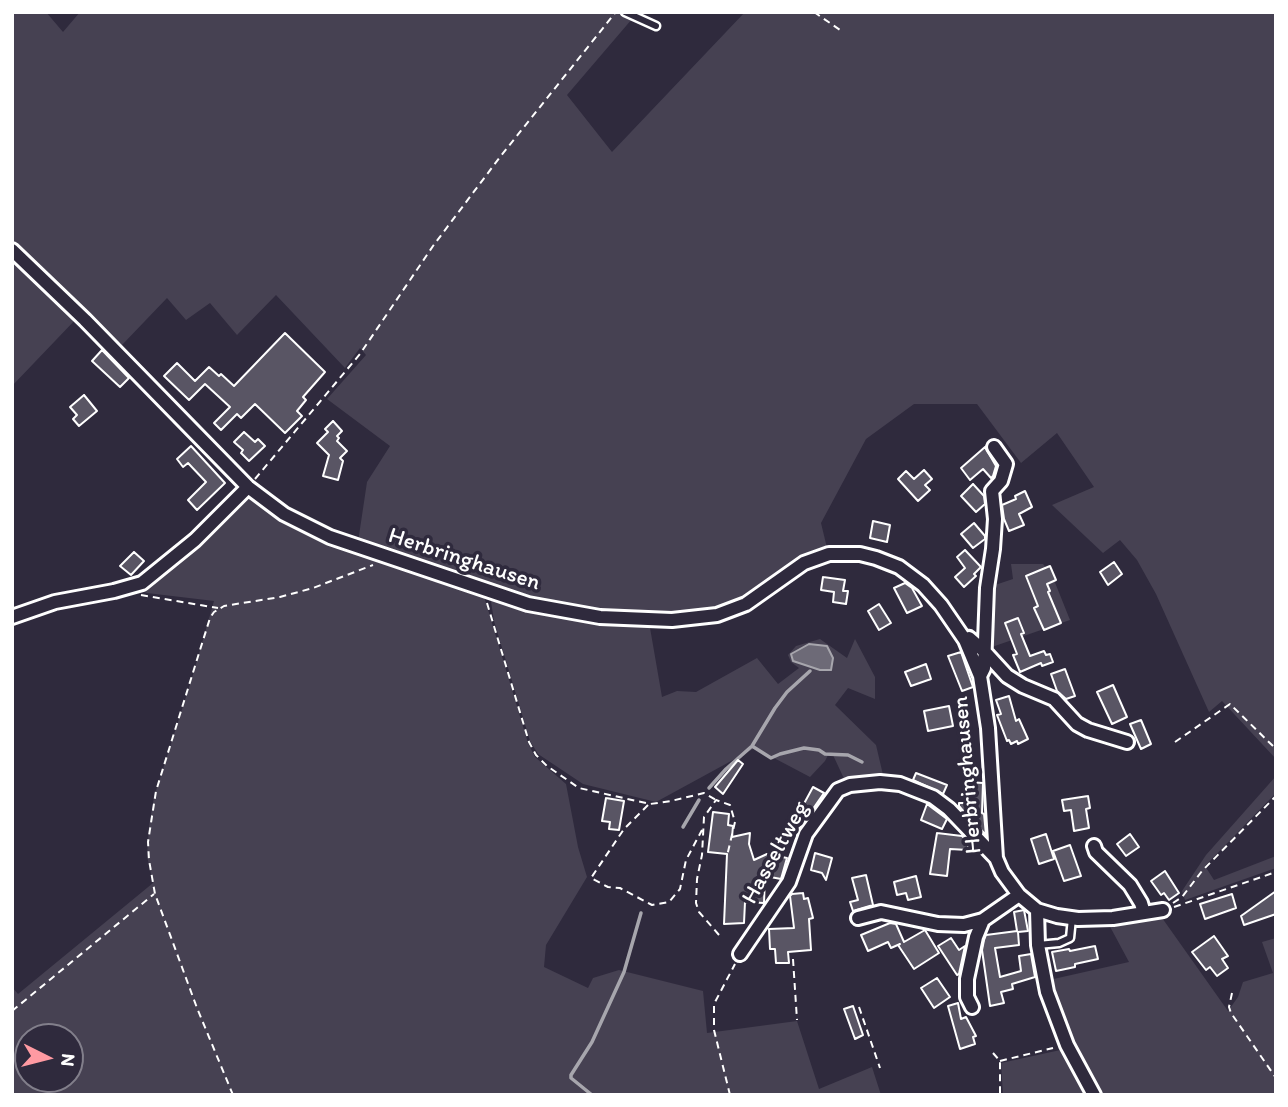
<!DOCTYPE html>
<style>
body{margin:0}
#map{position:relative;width:1288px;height:1107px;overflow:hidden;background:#2f2a3d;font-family:Itim,sans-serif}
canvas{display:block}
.frame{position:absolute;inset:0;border:14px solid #fff;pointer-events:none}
.north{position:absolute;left:14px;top:1023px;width:70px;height:70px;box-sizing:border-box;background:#2f2a3d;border:2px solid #827f8b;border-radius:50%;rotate:96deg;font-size:19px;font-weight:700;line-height:28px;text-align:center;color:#fff}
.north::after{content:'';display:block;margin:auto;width:24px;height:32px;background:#ff9aa2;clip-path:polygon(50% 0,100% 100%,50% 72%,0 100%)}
</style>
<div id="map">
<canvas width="1288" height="1107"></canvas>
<div class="frame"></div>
<div class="north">N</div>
</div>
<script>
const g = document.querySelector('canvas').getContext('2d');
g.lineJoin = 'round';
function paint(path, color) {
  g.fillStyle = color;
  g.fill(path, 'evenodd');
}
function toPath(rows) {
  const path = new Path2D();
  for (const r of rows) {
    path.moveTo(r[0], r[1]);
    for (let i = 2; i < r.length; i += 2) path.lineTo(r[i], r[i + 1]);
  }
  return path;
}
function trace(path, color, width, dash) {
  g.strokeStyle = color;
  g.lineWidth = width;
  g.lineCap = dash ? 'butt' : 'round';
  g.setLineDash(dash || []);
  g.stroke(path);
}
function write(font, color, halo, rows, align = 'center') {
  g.font = font + ' Itim,sans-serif';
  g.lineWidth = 7;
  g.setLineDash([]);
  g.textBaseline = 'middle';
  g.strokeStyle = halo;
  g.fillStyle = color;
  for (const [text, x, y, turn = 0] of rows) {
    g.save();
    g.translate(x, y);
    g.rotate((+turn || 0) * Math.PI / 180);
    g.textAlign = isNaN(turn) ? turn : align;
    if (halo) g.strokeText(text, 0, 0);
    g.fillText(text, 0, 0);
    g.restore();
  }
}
paint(toPath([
 [12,12,46,12,63,32,80,12,638,12,567,95,612,152,745,12,1276,12,1276,759,1222,701,1209,712,1156,594,1137,560,1120,540,1103,553,1052,505,1094,487,1057,433,1021,463,977,404,914,404,866,439,821,523,828,552,743,602,713,613,616,615,539,601,358,542,367,482,390,446,327,399,366,355,360,348,345,368,276,295,237,335,210,303,186,320,167,298,122,345,88,313,77,318,12,386],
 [242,492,306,530,483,593,528,743,535,757,566,784,578,847,587,877,546,945,544,967,588,988,593,978,619,970,703,991,707,1033,797,1021,819,1089,872,1067,881,1095,12,1095,12,987,18,994,153,883,147,856,149,826,154,797,192,678,214,601,147,593,137,588],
 [28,1037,70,1037,70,1079,28,1079],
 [1011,564,1043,564,1052,575,1070,620,989,648,992,586,1013,579],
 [490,595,649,622,662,697,677,691,696,692,757,658,778,684,799,668,791,662,788,655,796,646,820,639,847,658,855,639,875,677,875,699,848,688,835,705,876,745,884,779,846,783,833,755,828,755,825,761,810,777,755,748,656,802,583,784,538,754,530,741,494,621],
 [1276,776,1276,793,1205,866,1214,880,1276,856,1276,868,1185,900,1182,891,1206,855],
 [1160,915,1228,1011,1238,997,1243,982,1273,973,1262,942,1276,938,1276,1095,1003,1095,1001,1063,1074,1047,1049,980,1129,962,1107,921]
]), '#464152');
const water = toPath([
 [809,644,827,646,833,658,831,670,820,670,793,661,791,654,809,644]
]);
paint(water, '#6d6a77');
trace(water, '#a7a6ad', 2);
trace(toPath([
 [752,746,771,758,780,754,804,748,819,750,825,754,848,755,862,762],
 [709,788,726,769,752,746,775,708,787,692,810,671],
 [683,827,699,800],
 [592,1095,571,1078,571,1075,592,1042,624,972,641,913]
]), '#a7a6ad', 3.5);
const building = toPath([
 [285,333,325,372,303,397,306,400,297,411,302,416,285,433,255,404,241,418,237,414,221,430,214,423,230,407,205,384,189,400,164,376,177,363,195,381,209,367,219,376,221,374,234,386,285,333],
 [102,350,129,378,120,387,92,361,102,350],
 [84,395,97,411,79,426,73,419,77,415,70,407,84,395],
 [333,421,342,431,337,436,339,438,337,441,347,451,340,458,343,461,338,480,323,476,329,455,317,443,328,432,325,429,333,421],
 [244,432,255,442,258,439,265,446,249,461,241,453,243,450,234,442,244,432],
 [191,446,225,483,197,510,188,500,206,482,188,463,183,467,177,459,191,446],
 [985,447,996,466,993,476,991,478,983,469,970,480,961,468,985,447],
 [924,470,932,479,925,485,930,490,918,501,898,479,906,471,914,479,924,470],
 [973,484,984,496,985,504,976,512,961,496,973,484],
 [1025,491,1032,507,1019,514,1024,525,1009,531,1004,519,1002,505,1016,499,1015,496,1025,491],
 [873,521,890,525,887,542,870,538,873,521],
 [974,523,985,536,985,539,973,548,961,534,974,523],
 [965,550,981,567,974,574,976,576,964,587,955,577,965,568,957,557,965,550],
 [134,552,144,561,131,575,120,566,134,552],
 [1114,562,1122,574,1108,585,1100,572,1114,562],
 [1050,566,1056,580,1047,584,1050,591,1048,592,1061,623,1044,630,1034,608,1038,606,1026,576,1050,566],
 [823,577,845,580,843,591,848,591,846,604,833,602,834,592,821,590,823,577],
 [905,583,912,588,922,606,907,613,894,588,905,583],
 [879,604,891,623,879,630,868,611,879,604],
 [1018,618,1024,633,1021,634,1030,656,1044,651,1046,655,1050,654,1053,662,1042,666,1041,663,1020,672,1013,655,1017,654,1005,623,1018,618],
 [961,652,973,687,962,691,948,656,961,652],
 [926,664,931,679,911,686,905,672,926,664],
 [1065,669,1075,696,1066,699,1057,691,1051,674,1065,669],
 [1113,685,1127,717,1112,724,1097,692,1113,685],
 [1009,696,1016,721,1019,719,1028,739,1018,744,1017,741,1011,744,1009,740,1007,741,997,715,1001,714,996,700,1009,696],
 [949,706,953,726,928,731,924,711,949,706],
 [1141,720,1151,744,1141,749,1130,724,1141,720],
 [738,760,743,764,723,794,715,787,738,760],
 [916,773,947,785,943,794,913,780,916,773],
 [968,782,983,783,982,813,984,814,986,835,968,816,969,812,964,812,959,806,959,803,967,803,968,782],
 [813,787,824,793,799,829,795,828,802,812,800,811,813,787],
 [1088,796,1090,808,1086,809,1089,828,1074,831,1071,810,1064,811,1062,800,1088,796],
 [606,798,624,801,619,830,609,829,610,822,602,821,606,798],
 [927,804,947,819,942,829,921,820,927,804],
 [713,812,729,814,728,825,733,826,732,837,750,833,749,844,754,860,767,854,787,858,781,879,765,876,764,903,745,902,744,923,724,924,727,854,708,852,713,812],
 [937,833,962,836,968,842,968,850,950,849,947,876,930,874,937,833],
 [1046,834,1054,859,1039,864,1031,839,1046,834],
 [1130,834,1139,847,1126,856,1117,844,1130,834],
 [1070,845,1081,876,1064,881,1053,851,1070,845],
 [815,853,832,858,826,880,822,873,811,870,815,853],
 [1165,871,1179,893,1169,900,1164,893,1161,895,1151,881,1165,871],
 [866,875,873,905,853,911,850,902,858,900,852,878,866,875],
 [916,876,921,897,908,900,906,893,897,895,894,882,916,876],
 [1276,891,1276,914,1244,925,1241,916,1276,891],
 [803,893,804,899,808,898,813,918,809,919,811,950,788,952,789,963,776,963,775,949,770,949,769,929,794,928,790,896,792,894,803,893],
 [1232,894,1236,908,1205,919,1200,904,1232,894],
 [1024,910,1028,931,1018,932,1019,945,995,948,1000,977,1021,971,1019,956,1031,954,1035,977,1012,984,1013,989,1001,992,1004,1003,990,1006,982,950,984,940,986,935,1017,931,1014,912,1024,910],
 [890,923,896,924,904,942,925,930,939,953,914,969,898,945,900,944,891,948,888,942,868,951,861,935,890,923],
 [1214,936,1228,956,1222,959,1228,968,1217,976,1210,967,1206,970,1192,952,1214,936],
 [951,938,959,950,965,946,959,974,957,975,938,946,951,938],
 [1095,946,1098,959,1075,964,1075,967,1056,971,1052,952,1069,949,1070,951,1095,946],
 [937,978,950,997,934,1008,921,988,937,978],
 [958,1003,961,1019,966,1017,976,1036,973,1037,975,1044,960,1049,948,1006,958,1003],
 [853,1006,863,1035,855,1039,844,1009,853,1006]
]);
paint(building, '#595564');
trace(building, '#fff', 2);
const service = toPath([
 [625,12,656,26],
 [1038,945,1059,943,1070,938,1072,918]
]);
const minor = toPath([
 [12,250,85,320,248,487,284,514,330,537,528,604,600,617,672,620,717,615,746,604,804,563,829,554,860,554,876,558,899,567,923,585,941,605,965,640,980,676,988,728,996,858,1002,872,1019,895,1037,910,1038,945,1047,992,1067,1045,1094,1095],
 [12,617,55,602,114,591,142,583,195,540,248,487],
 [965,640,969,638,985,652,1007,676,1023,686,1054,699,1077,724,1088,730,1127,742],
 [980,676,984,668,987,588,993,549,995,519,992,491,1001,481,1006,464,994,447],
 [1094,846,1096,852,1130,885,1141,903,1144,913],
 [1037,910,1057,916,1078,919,1113,918,1163,910],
 [858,918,881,912,938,924,964,925,983,920],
 [740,954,789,882,806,834,838,790,850,785,880,782,900,784,933,797,949,809,996,858],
 [972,1007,967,997,967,979,976,937,983,920,1019,895]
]);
trace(service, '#fff', 11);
trace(minor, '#fff', 18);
trace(toPath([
 [814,12,843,32],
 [255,479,360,354,433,246,500,157,615,13],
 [141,595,218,608],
 [487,603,529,742,536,755,547,766,579,788,650,804,671,801,704,793,716,800],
 [1175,742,1230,704,1276,749],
 [648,805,624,829,591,878,608,887,620,888,652,905,669,902,680,889,686,860,702,830],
 [1173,903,1182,897,1202,871,1276,796],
 [1174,907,1276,872],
 [719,935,699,912,696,903,697,879,702,855,704,817,716,800,730,805,735,822,727,856],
 [793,959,797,1020],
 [1232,993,1229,1007,1231,1013,1276,1078],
 [859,1007,880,1068],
 [12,1011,154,894],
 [993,1053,1000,1061,1000,1095],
 [1000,1061,1053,1048],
 [233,1095,197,1008,155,894,149,860,148,842,156,791,210,618,214,612,224,606,280,597,313,588,373,565],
 [730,1095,714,1030,714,1004,735,964]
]), '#fff', 2, [7, 5]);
trace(service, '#2f2a3d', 6);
trace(minor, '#2f2a3d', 12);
write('23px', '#fff', '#2f2a3d', [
 ["Herbringhausen",464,560,18],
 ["Herbringhausen",968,775,-95],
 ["Hasseltweg",776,853,-61]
]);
</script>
